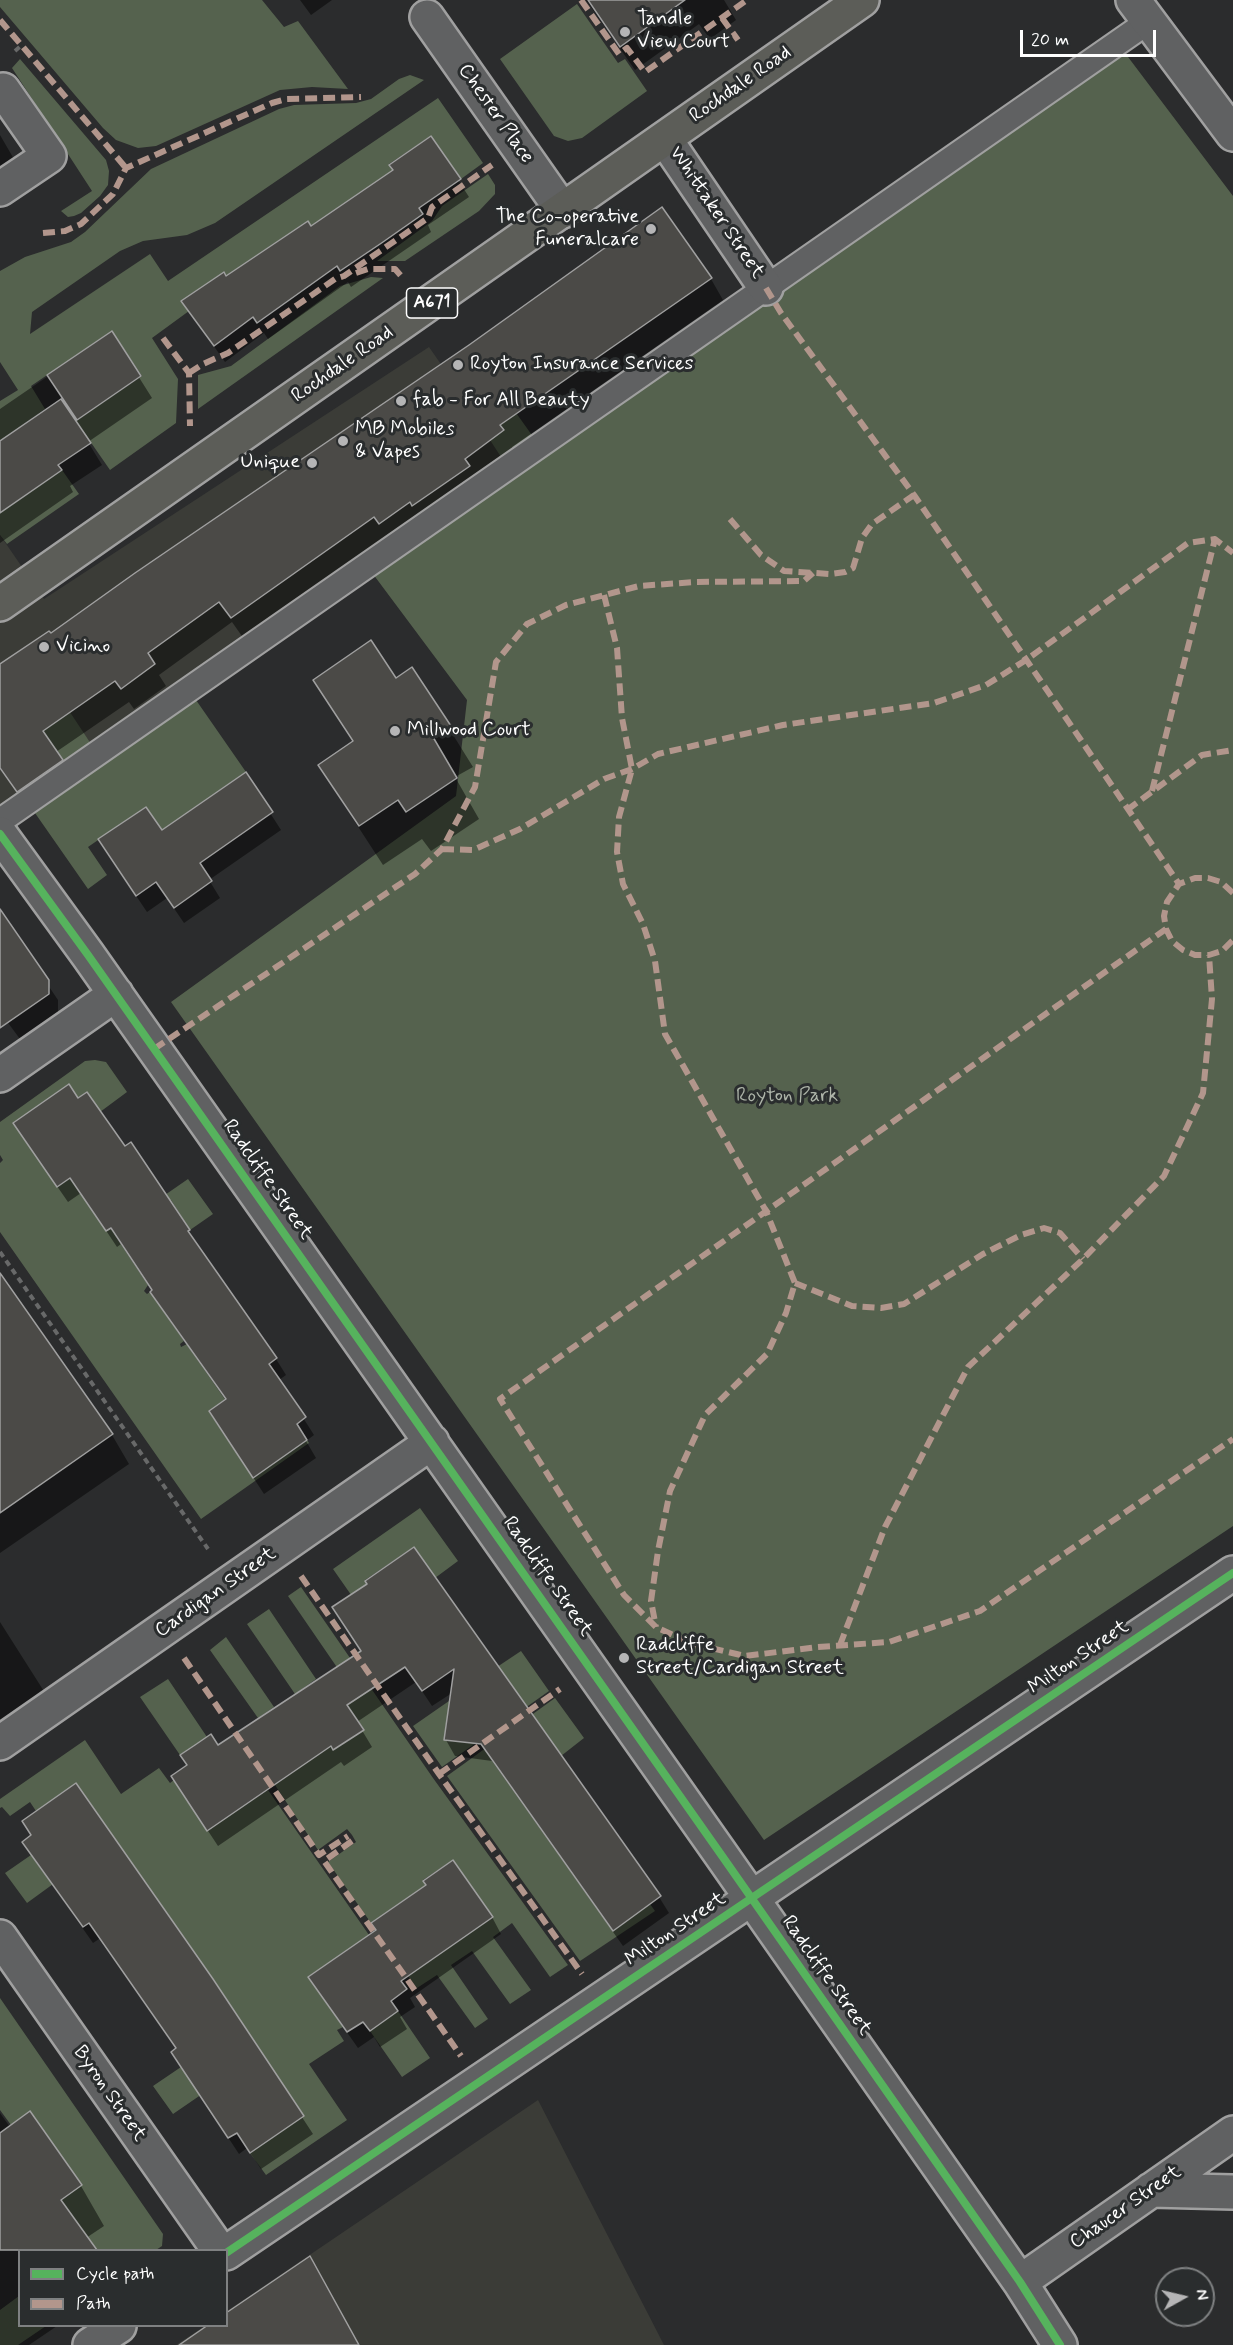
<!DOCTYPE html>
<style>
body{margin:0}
#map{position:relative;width:1233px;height:2345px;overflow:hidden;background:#2b2c2d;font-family:Mynerve,sans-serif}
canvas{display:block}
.legend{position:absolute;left:18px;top:2249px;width:210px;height:78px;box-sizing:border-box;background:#2a2d2e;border:2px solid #7f8182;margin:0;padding:8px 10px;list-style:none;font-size:18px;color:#fff}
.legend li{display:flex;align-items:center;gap:12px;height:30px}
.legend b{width:30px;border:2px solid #7f8182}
.north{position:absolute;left:1155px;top:2267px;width:60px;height:60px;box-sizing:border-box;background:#2a2d2e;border:2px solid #7f8182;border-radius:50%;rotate:82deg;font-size:16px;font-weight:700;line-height:24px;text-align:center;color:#fff}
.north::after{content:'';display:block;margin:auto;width:21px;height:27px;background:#b5b5b6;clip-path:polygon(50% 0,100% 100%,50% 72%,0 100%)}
.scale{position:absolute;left:1020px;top:30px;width:136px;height:27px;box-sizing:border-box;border:3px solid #fff;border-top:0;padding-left:8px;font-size:18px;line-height:21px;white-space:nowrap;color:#fff;-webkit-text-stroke:4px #2a2d2e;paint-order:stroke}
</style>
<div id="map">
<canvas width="1233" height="2345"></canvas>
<ul class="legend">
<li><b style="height:8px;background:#56b35d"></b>Cycle path</li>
<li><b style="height:8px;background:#b2968c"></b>Path</li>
</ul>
<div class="north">N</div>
<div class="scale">20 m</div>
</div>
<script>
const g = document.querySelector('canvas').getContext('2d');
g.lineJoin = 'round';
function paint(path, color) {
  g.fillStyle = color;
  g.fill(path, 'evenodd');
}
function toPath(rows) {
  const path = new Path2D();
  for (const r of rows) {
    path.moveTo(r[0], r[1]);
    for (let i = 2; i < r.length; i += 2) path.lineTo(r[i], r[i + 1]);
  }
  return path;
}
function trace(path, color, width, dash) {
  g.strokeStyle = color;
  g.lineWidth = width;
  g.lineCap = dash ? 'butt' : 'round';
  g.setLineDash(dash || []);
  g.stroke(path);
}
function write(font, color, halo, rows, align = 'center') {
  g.font = font + ' Mynerve,sans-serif';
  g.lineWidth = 6;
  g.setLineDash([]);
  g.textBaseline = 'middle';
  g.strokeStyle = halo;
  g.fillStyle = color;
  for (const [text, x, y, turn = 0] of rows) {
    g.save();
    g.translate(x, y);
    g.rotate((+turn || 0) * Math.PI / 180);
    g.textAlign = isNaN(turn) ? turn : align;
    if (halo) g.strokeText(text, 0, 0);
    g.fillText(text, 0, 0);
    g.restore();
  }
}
paint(toPath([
 [429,347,516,472,0,826,0,535,44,599],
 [538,2100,664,2345,176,2345,205,2326,226,2326,227,2311]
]), '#3b3c37');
paint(toPath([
 [0,0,262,0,284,27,298,21,348,89,312,87,280,90,156,146,138,148,116,140,103,128,0,7],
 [577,4,618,63,625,59,647,91,582,138,568,141,554,136,500,59],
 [1122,49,1233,196,1233,1526,764,1840,171,1002,456,796,467,700,370,570],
 [20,59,106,160,109,171,108,185,100,196,81,213,74,216,68,217,61,211,92,191,12,68],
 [410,75,424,80,215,223,187,235,143,241,120,251,32,312,30,334,150,254,168,281,438,98,483,163,461,179,431,136,389,164,393,171,312,227,308,221,227,277,224,273,189,311,152,338,178,379,176,423,110,470,76,421,142,376,112,331,31,386,45,409,0,441,0,401,18,390,0,362,0,271,25,257,71,242,85,232,151,169,279,109,294,105,356,103,371,99,399,79],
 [488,174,495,185,495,194,479,211,405,261,377,261,432,221,442,206],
 [371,277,383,278,198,409,198,375,231,366,340,286],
 [509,403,534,438,503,460,490,440,504,430,493,414],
 [62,470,79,494,7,544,0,535,0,513],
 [60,697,91,744,65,762,46,735,27,747],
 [196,700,246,772,187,813,183,861,146,807,88,847,107,875,88,889,35,813],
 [95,1060,106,1062,127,1092,100,1112,87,1092,78,1098,113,1148,149,1206,188,1179,213,1214,190,1230,171,1200,116,1237,148,1285,144,1291,147,1294,150,1292,184,1341,180,1344,181,1347,187,1344,190,1347,223,1395,261,1374,209,1412,253,1478,307,1440,309,1443,201,1519,0,1232,0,1163,3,1160,0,1155,0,1122,85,1061],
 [420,1508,458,1561,435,1578,414,1547,365,1580,396,1627,370,1622,333,1569],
 [301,1587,433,1778,568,1965,550,1977,512,1923,493,1937,531,1990,510,2004,472,1951,451,1965,488,2019,475,2028,437,1975,417,1988,408,1976,493,1917,453,1860,423,1880,426,1885,371,1923,328,1862,356,1842,352,1835,347,1829,318,1850,275,1785,331,1746,334,1750,364,1729,334,1687,345,1679,288,1596],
 [269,1609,316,1679,295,1694,247,1624],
 [226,1637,274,1707,258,1718,210,1650],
 [521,1651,549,1691,442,1767,413,1726,449,1701,458,1715,446,1724,445,1732,452,1741,459,1742,473,1732,497,1667],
 [168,1679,207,1737,180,1755,140,1697],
 [555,1698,584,1738,561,1756,492,1760,613,1930,650,1904,655,1911,580,1961,447,1776],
 [85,1740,121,1794,159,1768,170,1783,174,1780,207,1830,268,1790,369,1935,309,1977,343,2027,337,2030,344,2041,309,2064,347,2120,266,2175,250,2153,304,2116,213,1979,77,1784,36,1811,30,1802,10,1816,2,1807,0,1808,0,1799],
 [31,1855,43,1872,51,1867,60,1879,27,1903,5,1873],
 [0,1998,163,2234,162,2246,156,2250,84,2250,93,2244,61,2200,82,2185,30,2112,11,2125,0,2110],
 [398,2011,430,2058,402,2077,370,2031],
 [181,2067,190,2080,208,2090,173,2114,153,2086],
 [19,2296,20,2326,46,2326,18,2345,0,2345,0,2310]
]), '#55624e');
paint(toPath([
 [300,0,332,0,311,15],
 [586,0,724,0,736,20,710,39,699,24,635,70],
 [0,135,18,166,0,177],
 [431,138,469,197,428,225,431,232,351,287,348,282,268,339,264,333,225,362,183,302,311,228,394,171],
 [662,210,711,279,723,300,512,447,515,452,244,639,232,622,159,675,166,686,134,709,129,702,56,752,74,782,30,812,0,769,0,667,51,636,470,346],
 [111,333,152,398,88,442,102,465,70,486,73,492,0,543,0,409],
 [412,669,473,767,455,777,479,819,431,851,422,839,383,865,344,805,320,765,353,743,315,681,396,680],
 [245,774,281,830,209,880,220,898,184,923,167,898,147,912,110,857,161,832],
 [0,914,58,1000,58,1013,20,1039,0,1012],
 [77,1100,125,1148,189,1230,198,1248,276,1359,286,1375,279,1380,314,1435,306,1441,316,1458,264,1494,221,1428,226,1401,162,1309,153,1292,121,1244,117,1247,81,1193,68,1202,25,1140],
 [0,1276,112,1435,129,1464,0,1553],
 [413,1549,659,1897,669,1913,623,1946,492,1761,455,1756,446,1740,452,1693,432,1706,416,1682,357,1722,372,1747,344,1766,341,1762,218,1846,183,1793,217,1747,362,1652,334,1608,369,1584],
 [0,1622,47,1696,0,1727],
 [33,1836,212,1980,313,2134,261,2169,247,2148,239,2154,183,2069,177,2050,99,1939,93,1943,34,1859,24,1842],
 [428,1886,492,1917,501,1934,410,1998,415,2007,400,2017,407,2029,380,2047,374,2037,358,2048,320,1994,377,1931],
 [0,2113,10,2127,81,2186,104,2226,86,2238,94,2250,20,2250,20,2326,57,2326,29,2345,0,2345]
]), '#0007');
const building = toPath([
 [588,0,685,0,620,47,588,0],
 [431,136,461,179,419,208,423,214,383,242,340,271,337,266,257,323,253,317,214,346,181,301,224,272,226,276,308,221,311,226,393,170,389,165,431,136],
 [662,207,712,278,500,425,504,430,465,459,470,466,412,506,410,502,379,524,374,517,231,618,219,602,148,653,155,664,121,689,115,681,43,731,63,760,17,792,0,768,0,664,49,631,51,633,135,573,469,345,662,207],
 [112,331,141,376,77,420,47,375,112,331],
 [61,399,91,443,58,465,62,470,0,513,0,441,61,399],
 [371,640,396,678,412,667,451,726,433,737,457,778,406,812,398,800,359,826,318,765,353,741,313,680,371,640],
 [246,772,273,812,200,863,212,881,174,908,156,882,136,896,98,839,146,807,162,830,246,772],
 [0,909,49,980,49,994,0,1028,0,909],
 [69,1084,78,1098,87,1092,125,1146,131,1142,190,1230,188,1231,277,1358,269,1364,306,1417,297,1424,307,1440,253,1478,209,1411,226,1399,150,1292,152,1290,111,1228,106,1231,70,1178,57,1187,13,1123,69,1084],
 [0,1273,113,1434,0,1513,0,1273],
 [414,1547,661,1896,613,1931,481,1744,444,1740,454,1669,422,1691,405,1667,347,1705,364,1730,333,1750,331,1746,207,1831,171,1776,187,1765,180,1755,195,1745,211,1734,218,1745,361,1651,332,1607,367,1584,365,1581,414,1547],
 [76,1783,213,1979,304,2116,250,2153,237,2133,228,2138,171,2052,176,2048,89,1923,83,1927,22,1842,31,1835,22,1821,76,1783],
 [453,1860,493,1917,401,1981,407,1989,391,2001,398,2011,370,2031,363,2022,347,2032,308,1977,376,1930,371,1923,426,1885,423,1881,453,1860],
 [30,2111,82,2185,61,2200,97,2250,0,2250,0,2133,30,2111],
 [310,2256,359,2345,179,2345,208,2325,226,2325,226,2313,310,2256]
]);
paint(building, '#4b4a47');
trace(building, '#a0a0a0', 1.5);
const lane = toPath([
 [0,821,1149,21]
]);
const street = toPath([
 [1133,0,1233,134],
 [427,17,563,211],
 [665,139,766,288],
 [0,189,49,156,3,90],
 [0,834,88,955,720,1853,1020,2282,1060,2345],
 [0,1075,116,994],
 [0,1743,432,1442],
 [0,1937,219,2250],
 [1151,2190,1233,2192],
 [226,2253,1233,1573],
 [1020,2282,1233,2133],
 [90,2345,119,2326]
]);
const primary = toPath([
 [0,604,862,0]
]);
trace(lane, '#a0a0a0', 28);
trace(street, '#a0a0a0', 38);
trace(primary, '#a0a0a0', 38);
trace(toPath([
 [15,51,22,45],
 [0,1252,208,1549]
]), '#686969', 4, [6, 4.5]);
trace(lane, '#606162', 24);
trace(street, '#606162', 33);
trace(primary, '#5c5d58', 33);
trace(toPath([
 [581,0,619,54,627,48,645,72,747,0],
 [722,18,738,40],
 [0,20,126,168],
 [43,233,65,231,81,224,113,194,126,168,272,103,286,99,361,97],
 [356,273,368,269,395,269,402,277],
 [766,288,781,313,914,495,1179,884],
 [163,338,189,373,190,426],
 [189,373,203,364,228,353,335,279,344,276,428,218,432,207,492,165],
 [730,519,761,555,784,571,830,574,845,572,853,568,862,538,872,524,914,495],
 [604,595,617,648,622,718,632,769,619,817,617,852,623,884,643,924,655,961,665,1034,766,1211,795,1283,786,1313,767,1354,705,1415,670,1491,658,1551,651,1601,656,1627],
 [1152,791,1215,539],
 [1127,810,1202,755,1233,750],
 [442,849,473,850,520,829,604,779,632,769,658,754,783,725,934,703,986,685,1026,660,1188,543,1215,539,1233,553],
 [1233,893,1221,882,1208,878,1195,878,1179,884,1167,902,1164,916,1166,929,1172,941,1183,950,1195,955,1209,955,1222,951,1233,940],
 [1166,929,500,1399,624,1595,656,1627,690,1643,745,1656,818,1647,889,1642,980,1611,1233,1439],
 [154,1049,415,874,442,849,475,787,496,662,527,624,566,605,639,586,695,582,804,581,813,573],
 [795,1283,852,1306,881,1308,904,1304,983,1254,1021,1235,1044,1228,1060,1233,1083,1259],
 [301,1576,439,1774,582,1974],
 [840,1645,885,1527,968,1367,1083,1259,1164,1176,1203,1093,1212,999,1209,955],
 [184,1658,319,1855,348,1836],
 [439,1774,560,1689],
 [352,1841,324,1861,461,2056]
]), '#b2968c', 6, [12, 6]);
trace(toPath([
 [0,834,88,955,720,1853,1020,2282,1060,2345],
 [226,2253,1233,1573]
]), '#56b35d', 8);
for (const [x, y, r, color] of [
 [625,32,6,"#b5b5b6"],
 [651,229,6,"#b5b5b6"],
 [458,365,6,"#b5b5b6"],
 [401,401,6,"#b5b5b6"],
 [343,441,6,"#b5b5b6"],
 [312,463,6,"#b5b5b6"],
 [44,647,6,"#b5b5b6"],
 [395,731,6,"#b5b5b6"],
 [624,1658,6,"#b5b5b6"]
]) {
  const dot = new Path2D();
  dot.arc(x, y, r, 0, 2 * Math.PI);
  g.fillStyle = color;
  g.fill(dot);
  trace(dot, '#2a2d2e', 2);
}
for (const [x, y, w] of [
 [432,303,51]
]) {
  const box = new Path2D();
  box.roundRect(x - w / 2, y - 15, w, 30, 4.5);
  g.fillStyle = '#2a2d2e';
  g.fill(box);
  trace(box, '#fff', 1.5);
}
write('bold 18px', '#fff', null, [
 ["A671",432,303]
]);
write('20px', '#fff', '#2a2d2e', [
 ["Tandle",637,20],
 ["View Court",637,43],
 ["The Co-operative",639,218,"right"],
 ["Funeralcare",639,241,"right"],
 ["Royton Insurance Services",470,365],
 ["fab - For All Beauty",413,401],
 ["MB Mobiles",355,430],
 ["& Vapes",355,453],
 ["Unique",300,463,"right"],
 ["Vicino",56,647],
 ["Millwood Court",407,731],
 ["Radcliffe",636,1646],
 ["Street/Cardigan Street",636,1669]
], 'left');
write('20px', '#fff', '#2a2d2e', [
 ["Rochdale Road",741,85,-35],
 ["Chester Place",495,114,55],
 ["Whittaker Street",716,213,56],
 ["Rochdale Road",343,365,-35],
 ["Radcliffe Street",267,1180,55],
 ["Radcliffe Street",547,1577,55],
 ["Cardigan Street",216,1593,-35],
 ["Milton Street",1079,1658,-34],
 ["Milton Street",676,1930,-34],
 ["Radcliffe Street",826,1976,55],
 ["Byron Street",109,2094,55],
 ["Chaucer Street",1126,2208,-35]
]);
write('20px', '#aeb5a9', '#2a2d2e', [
 ["Royton Park",787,1097]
]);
</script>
